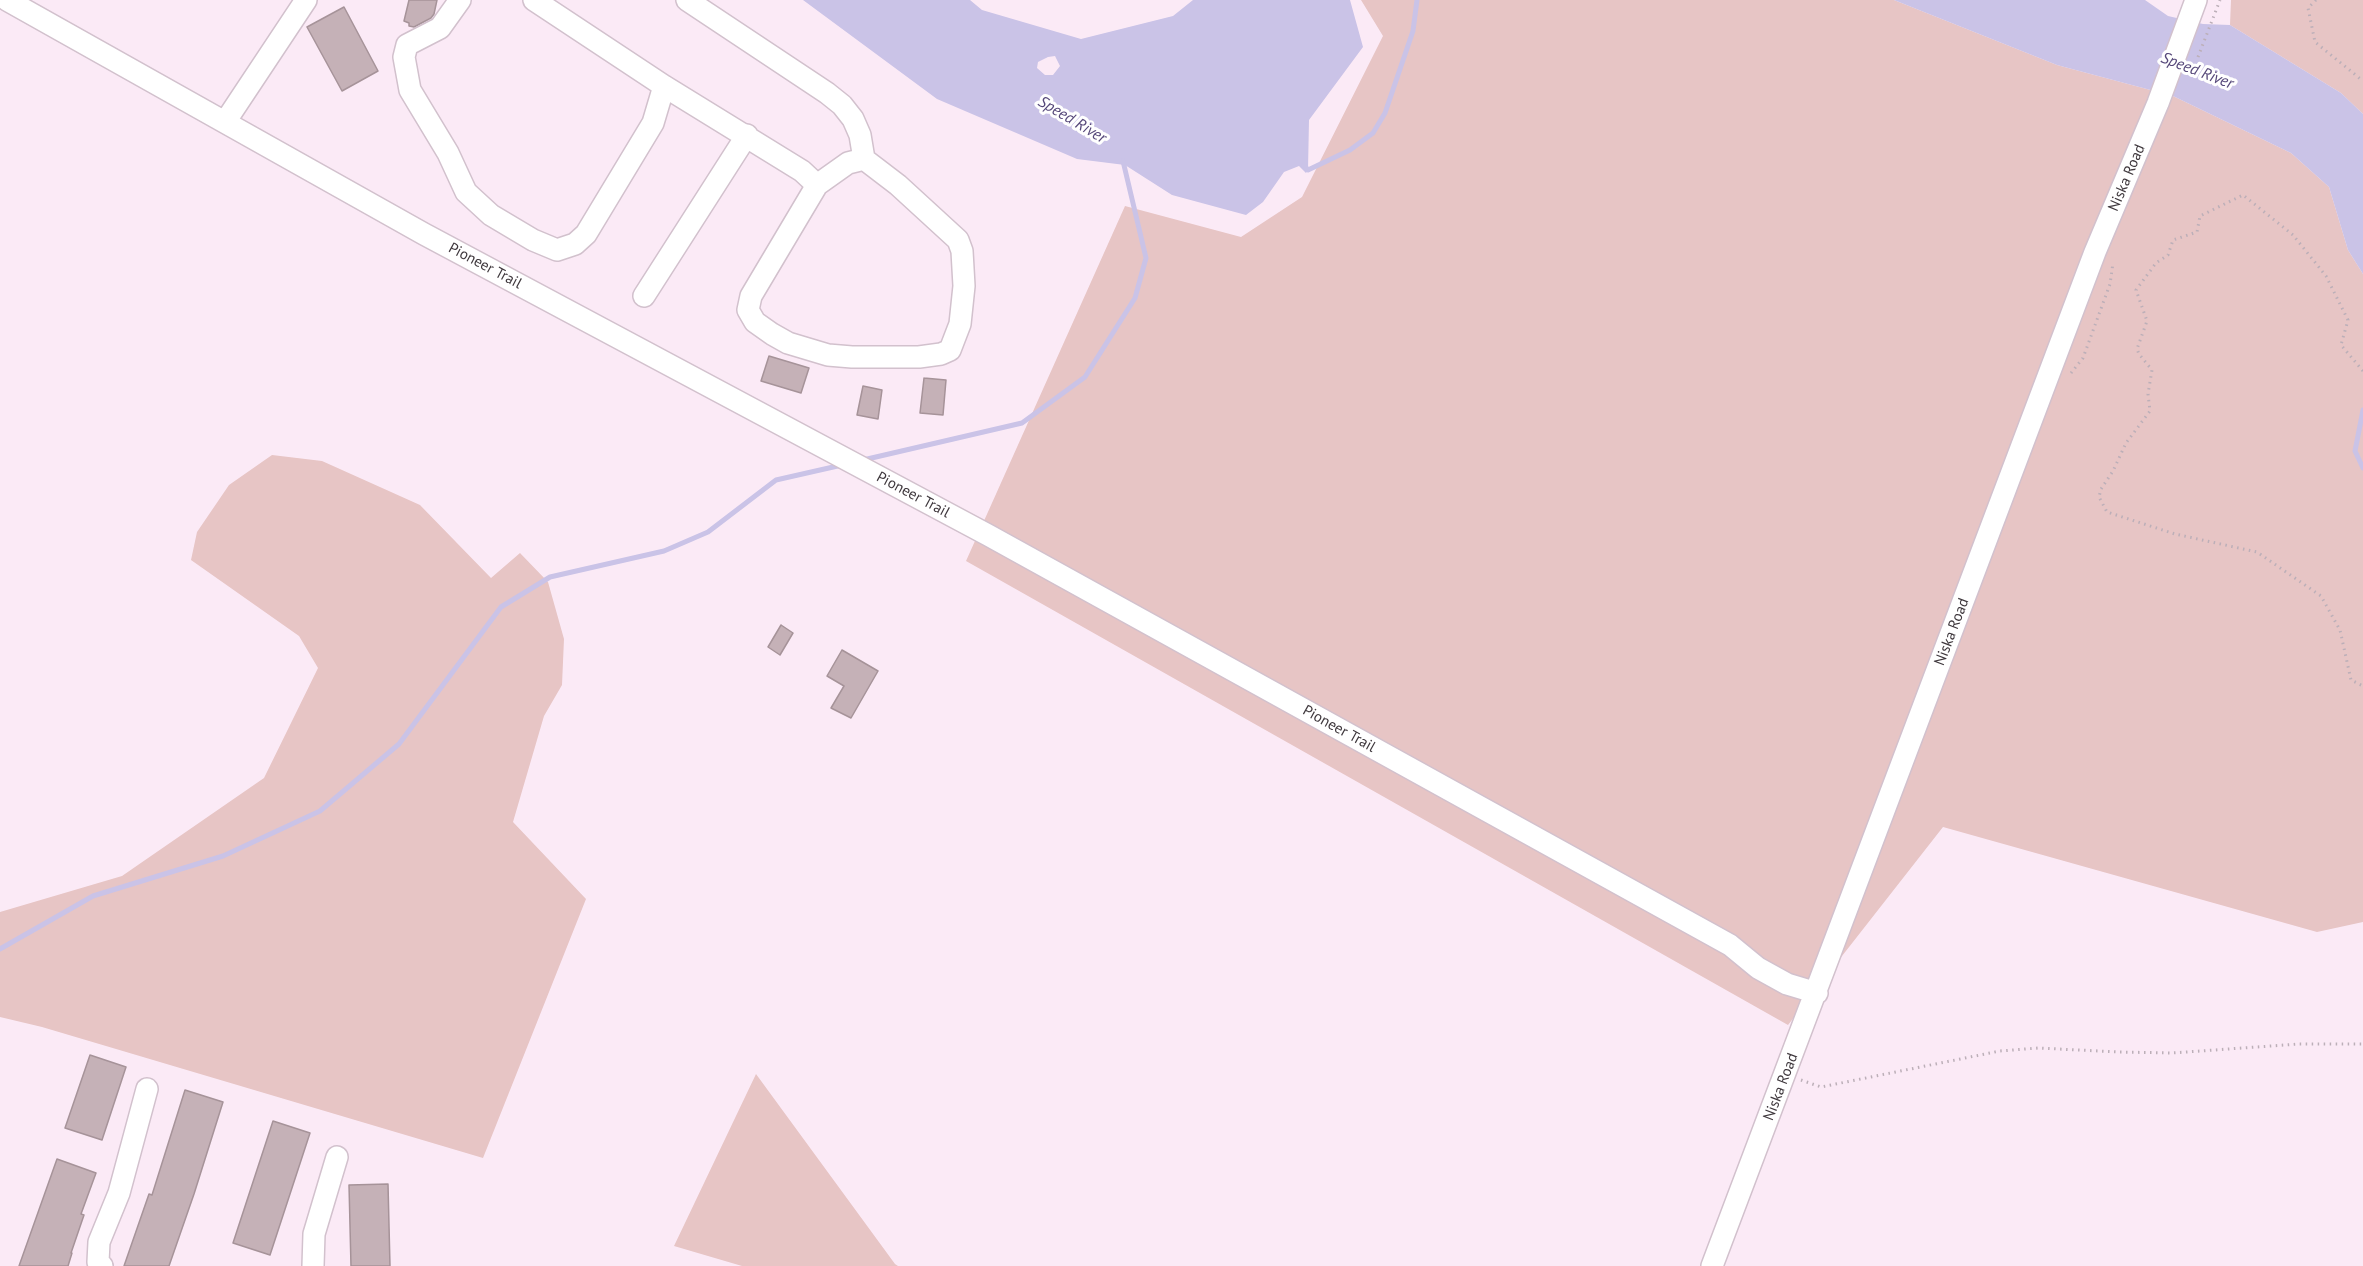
<!DOCTYPE html>
<style>
body{margin:0}
canvas{display:block;background:#fbeaf6}
</style>
<canvas width="2363" height="1266"></canvas>
<script>
const g = document.querySelector('canvas').getContext('2d');
g.lineJoin = 'round';
function paint(path, color) {
  g.fillStyle = color;
  g.fill(path, 'evenodd');
}
function toPath(rows) {
  const path = new Path2D();
  for (const r of rows) {
    path.moveTo(r[0], r[1]);
    for (let i = 2; i < r.length; i += 2) path.lineTo(r[i], r[i + 1]);
  }
  return path;
}
function trace(path, color, width, dash) {
  g.strokeStyle = color;
  g.lineWidth = width;
  g.lineCap = dash ? 'butt' : 'round';
  g.setLineDash(dash || []);
  g.stroke(path);
}
function write(font, color, halo, rows, align = 'center') {
  g.font = font + ' "PT Sans",sans-serif';
  g.lineWidth = 6;
  g.setLineDash([]);
  g.textBaseline = 'middle';
  g.strokeStyle = halo;
  g.fillStyle = color;
  for (const [text, x, y, turn = 0] of rows) {
    g.save();
    g.translate(x, y);
    g.rotate((+turn || 0) * Math.PI / 180);
    g.textAlign = isNaN(turn) ? turn : align;
    if (halo) g.strokeText(text, 0, 0);
    g.fillText(text, 0, 0);
    g.restore();
  }
}
paint(toPath([
 [1361,0,1894,0,2057,65,2173,96,2291,153,2329,187,2348,250,2363,274,2363,922,2317,932,1943,827,1788,1025,966,561,1125,206,1241,237,1302,197,1383,36],
 [2231,0,2363,0,2363,114,2341,93,2230,25],
 [272,455,322,461,420,505,491,578,520,553,548,582,564,639,562,685,544,716,513,822,586,899,483,1158,42,1027,0,1017,0,912,122,876,264,778,318,668,299,636,191,560,197,532,229,485],
 [756,1074,895,1264,898,1266,742,1266,674,1246]
]), '#e7c5c5');
paint(toPath([
 [803,0,970,0,982,10,1081,39,1173,16,1193,0,1350,0,1363,47,1309,120,1308,170,1306,173,1299,166,1284,172,1263,202,1246,215,1172,195,1125,165,1077,159,937,99],
 [1055,56,1060,66,1053,75,1045,75,1037,68,1038,62,1048,57],
 [1894,0,2145,0,2168,16,2203,24,2230,25,2341,93,2363,114,2363,274,2348,250,2329,187,2291,153,2173,96,2057,65]
]), '#cac3e7');
trace(toPath([
 [1304,165,1308,170,1350,150,1373,133,1385,113,1413,31,1417,0],
 [2363,410,2355,451,2363,468],
 [863,460,1022,423,1085,377,1135,298,1146,258,1123,161],
 [0,949,93,896,223,856,320,811,399,744,501,607,550,577,664,551,708,532,776,480,842,465]
]), '#cac3e7', 5);
const building = toPath([
 [409,0,437,0,434,14,431,18,414,27,409,26,409,23,404,21,409,0],
 [344,7,378,71,342,91,307,27,344,7],
 [769,356,809,368,801,393,761,381,769,356],
 [924,378,946,380,943,415,920,413,924,378],
 [863,386,882,390,878,419,857,415,863,386],
 [781,625,793,633,780,655,768,647,781,625],
 [842,650,878,671,851,718,831,708,844,686,827,676,842,650],
 [90,1055,126,1067,102,1140,65,1128,90,1055],
 [185,1090,223,1102,194,1194,169,1266,124,1266,149,1194,152,1195,185,1090],
 [273,1121,310,1133,270,1255,233,1243,273,1121],
 [57,1159,96,1173,81,1214,84,1215,71,1253,72,1253,68,1266,19,1266,57,1159],
 [388,1184,390,1266,351,1266,349,1185,388,1184]
]);
paint(building, '#c5b1b7');
trace(building, '#a69399', 1.5);
const minor = toPath([
 [7,0,424,234,988,535,1730,945,1758,968,1787,984,1817,993],
 [460,0,440,28,407,45,404,57,410,90,448,153,466,192,491,215,533,240,557,250,575,244,586,234,653,123,664,86],
 [534,0,664,86,802,171,817,185],
 [687,0,827,93,842,105,853,119,860,135,864,159,898,185,958,240,962,251,964,286,960,324,950,350,941,354,919,357,852,357,828,355,788,343,772,334,755,322,748,310,751,296,817,185,848,163,864,159],
 [225,122,306,0],
 [644,296,747,135],
 [102,1266,98,1262,99,1242,119,1193,147,1089],
 [313,1266,314,1234,337,1157],
 [1712,1266,2095,252,2158,103,2196,0]
]);
trace(minor, '#d2c1cd', 24);
trace(toPath([
 [2316,0,2308,8,2315,42,2363,81],
 [2198,57,2220,0],
 [2363,371,2341,345,2348,320,2326,276,2293,235,2243,195,2200,216,2197,232,2173,240,2168,255,2156,263,2136,290,2147,321,2137,349,2139,354,2152,370,2148,394,2150,411,2126,443,2113,471,2101,489,2099,497,2107,512,2175,534,2257,552,2321,596,2340,630,2351,680,2363,686],
 [2071,373,2083,358,2110,284,2113,263],
 [1801,1080,1821,1087,2000,1051,2038,1048,2119,1052,2172,1053,2299,1044,2363,1044]
]), '#bcafb8', 3, [1.5, 4.5]);
trace(minor, '#fff', 21);
write('15px', '#3f383d', '#fff', [
 ["Niska Road",2127,178,-67],
 ["Pioneer Trail",485,266,28],
 ["Pioneer Trail",913,495,28],
 ["Niska Road",1952,632,-69],
 ["Pioneer Trail",1339,729,29],
 ["Niska Road",1781,1087,-69]
]);
write('italic 16px', '#56487a', '#fff', [
 ["Speed River",2197,71,21],
 ["Speed River",1072,120,31]
]);
</script>
